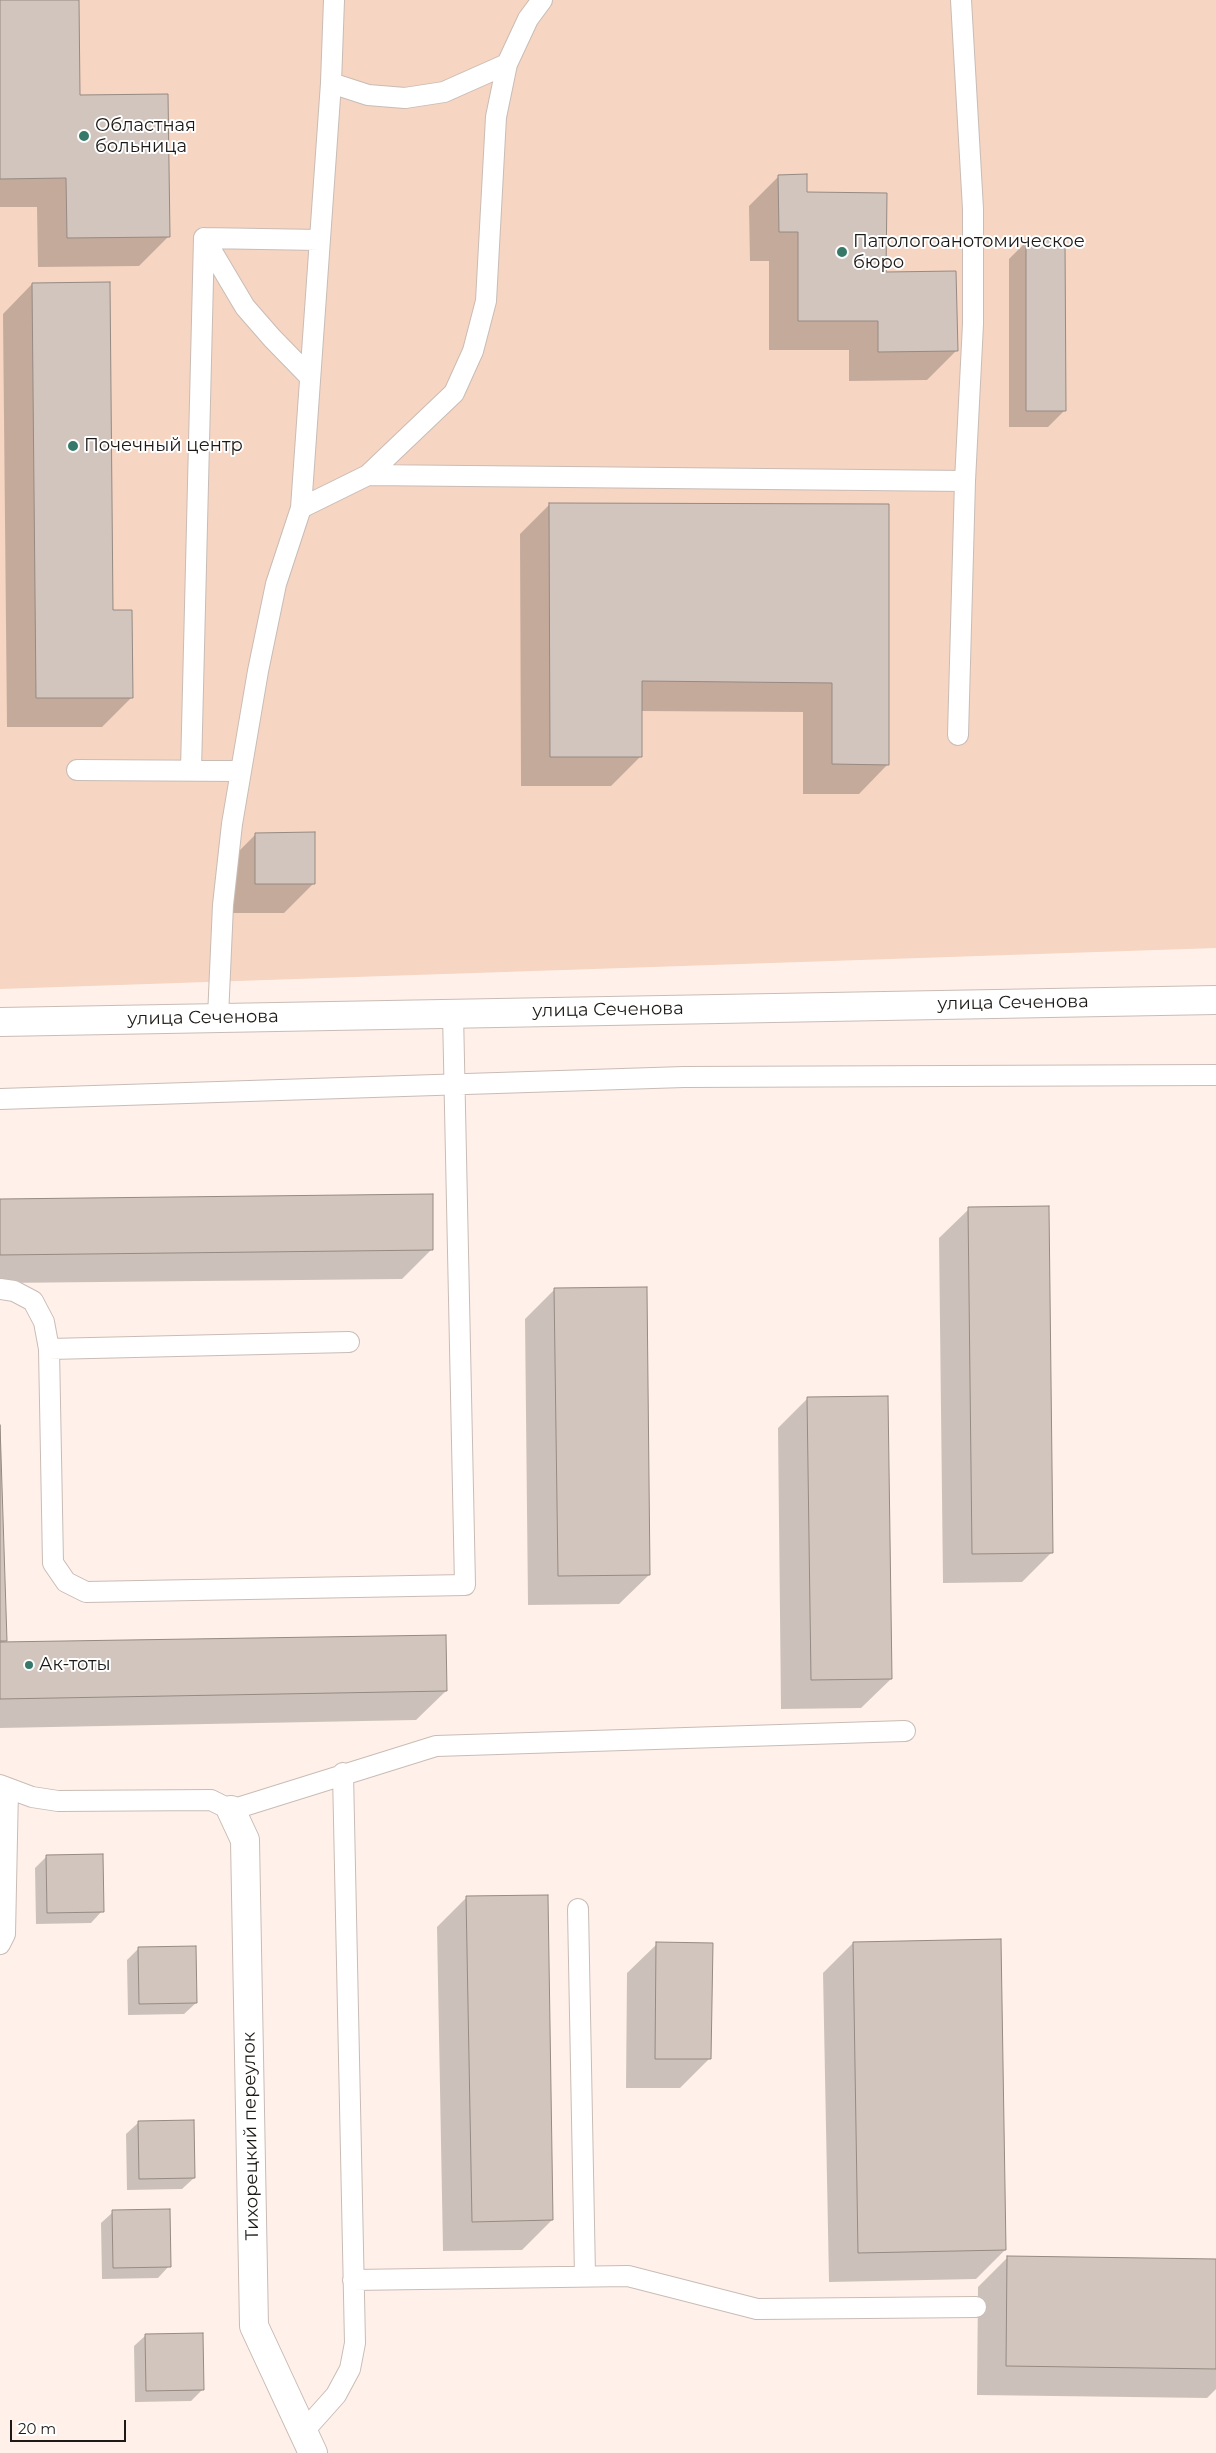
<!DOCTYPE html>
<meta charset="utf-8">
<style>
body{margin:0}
#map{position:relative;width:1216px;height:2453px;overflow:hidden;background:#fff1ea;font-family:Montserrat,sans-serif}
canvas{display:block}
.scale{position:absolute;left:10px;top:2420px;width:116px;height:22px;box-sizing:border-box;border:2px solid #1d1916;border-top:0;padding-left:6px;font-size:15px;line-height:18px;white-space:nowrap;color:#1d1916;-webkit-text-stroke:4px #fff;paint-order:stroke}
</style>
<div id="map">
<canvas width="1216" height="2453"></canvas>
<div class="scale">20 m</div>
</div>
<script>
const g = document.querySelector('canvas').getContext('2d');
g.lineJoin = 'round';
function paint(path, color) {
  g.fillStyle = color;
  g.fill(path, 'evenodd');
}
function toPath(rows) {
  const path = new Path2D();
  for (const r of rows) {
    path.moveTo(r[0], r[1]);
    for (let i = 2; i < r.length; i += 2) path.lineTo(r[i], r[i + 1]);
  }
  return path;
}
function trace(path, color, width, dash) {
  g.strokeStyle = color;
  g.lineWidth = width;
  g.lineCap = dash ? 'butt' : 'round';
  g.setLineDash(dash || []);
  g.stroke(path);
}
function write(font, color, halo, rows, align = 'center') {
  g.font = font + ' Montserrat,sans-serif';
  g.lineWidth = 4;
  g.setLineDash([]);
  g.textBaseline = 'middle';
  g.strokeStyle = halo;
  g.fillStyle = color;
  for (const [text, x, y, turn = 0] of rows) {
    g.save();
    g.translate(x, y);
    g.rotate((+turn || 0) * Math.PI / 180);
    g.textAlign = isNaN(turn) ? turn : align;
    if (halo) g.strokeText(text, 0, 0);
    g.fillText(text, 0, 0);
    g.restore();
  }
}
paint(toPath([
 [0,0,1216,0,1216,948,0,989]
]), '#f6d5c2');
paint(toPath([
 [0,0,77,0,78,96,169,236,139,266,38,267,37,207,0,207],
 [779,176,885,274,957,350,927,380,849,381,849,350,769,350,769,261,750,261,749,206],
 [1026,242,1065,410,1048,427,1009,427,1009,259],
 [32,284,132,697,102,727,7,727,3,314],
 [550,504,888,505,888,764,859,794,803,794,803,712,641,711,641,756,611,786,521,786,520,534],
 [256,834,314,883,284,913,226,913,226,864],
 [0,1200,432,1249,402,1279,0,1283],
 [969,1209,1052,1552,1022,1582,943,1583,939,1238],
 [554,1290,649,1575,619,1604,528,1605,525,1319],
 [807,1399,891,1679,861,1708,781,1709,778,1428],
 [0,1462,6,1640,2,1644,446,1691,416,1720,0,1728],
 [46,1857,102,1911,91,1923,36,1924,35,1868],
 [467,1897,552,2220,522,2250,443,2251,437,1927],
 [853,1943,1005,2250,976,2279,829,2282,823,1973],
 [657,1944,710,2058,680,2088,626,2088,627,1973],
 [139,1948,196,2003,184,2014,128,2015,127,1960],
 [138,2123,194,2178,182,2189,127,2190,126,2134],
 [113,2212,169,2266,158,2278,102,2279,101,2223],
 [1008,2257,1216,2260,1216,2389,1207,2398,977,2395,978,2287],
 [146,2335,202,2390,191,2401,135,2402,134,2346]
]), '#0003');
const building = toPath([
 [0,0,79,0,80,95,168,94,170,237,67,238,66,178,0,179,0,0],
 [807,174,807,192,887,193,886,272,956,271,958,351,878,352,878,321,798,321,798,232,779,232,778,175,807,174],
 [1026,240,1065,240,1066,411,1026,411,1026,240],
 [110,282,113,610,132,610,133,698,36,698,32,283,110,282],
 [549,503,889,504,889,765,832,764,832,683,642,681,642,757,550,757,549,503],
 [315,832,315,884,255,884,255,833,315,832],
 [433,1194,433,1250,0,1255,0,1199,433,1194],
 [1049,1206,1053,1553,972,1554,968,1207,1049,1206],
 [647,1287,650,1575,558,1576,554,1288,647,1287],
 [888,1396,892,1679,811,1680,807,1397,888,1396],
 [0,1425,7,1641,0,1641,0,1425],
 [446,1635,447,1691,0,1699,0,1642,446,1635],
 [103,1854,104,1912,47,1913,46,1855,103,1854],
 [548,1895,553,2220,472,2222,466,1896,548,1895],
 [1001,1939,1006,2250,858,2253,853,1942,1001,1939],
 [656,1942,713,1943,711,2059,655,2059,656,1942],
 [196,1946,197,2003,139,2004,138,1947,196,1946],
 [194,2120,195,2178,139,2179,138,2121,194,2120],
 [170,2209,171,2267,113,2268,112,2210,170,2209],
 [1007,2256,1216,2259,1216,2369,1006,2366,1007,2256],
 [203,2333,204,2390,146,2391,145,2334,203,2333]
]);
paint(building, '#d1c5bd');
trace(building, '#968a83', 1);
const service = toPath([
 [331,83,368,95,405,98,444,92,507,64],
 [204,238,245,307,272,338,309,376],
 [204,238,319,240],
 [368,475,454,393,473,351,486,301,496,117,507,64,528,19,542,0],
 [301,508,368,475,965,481],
 [958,735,965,481,973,324,973,209,961,0],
 [77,770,241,771],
 [191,770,204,238],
 [218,1017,223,905,232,824,258,671,276,584,301,508,331,83,334,0],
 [0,1099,684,1077,1216,1075],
 [0,1289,14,1291,33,1301,44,1322,49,1349,53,1563,66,1582,86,1592,465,1585,453,1013],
 [49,1349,349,1342],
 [0,1785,32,1797,58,1801,211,1800,231,1810,436,1746,905,1731],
 [578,1909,585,2276],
 [0,1944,5,1934,8,1789],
 [353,2280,628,2276,757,2309,976,2307],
 [303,2432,336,2395,350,2369,355,2343,343,1773]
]);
const minor = toPath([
 [0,1022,1216,1000],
 [231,1810,245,1840,254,2326,313,2453]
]);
trace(service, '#c9bcb5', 22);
trace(minor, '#c9bcb5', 30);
trace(service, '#fff', 20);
trace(minor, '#fff', 28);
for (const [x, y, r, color] of [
 [84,136,6,"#377969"],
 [842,252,6,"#377969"],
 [73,446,6,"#377969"],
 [29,1665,5,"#377969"]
]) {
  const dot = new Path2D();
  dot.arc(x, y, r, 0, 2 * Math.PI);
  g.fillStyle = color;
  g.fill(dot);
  trace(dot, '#fff', 2);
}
write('18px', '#1d1916', '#fff', [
 ["Областная",95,126],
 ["больница",95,147],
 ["Патологоанотомическое",853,242],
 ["бюро",853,263],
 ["Почечный центр",84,446],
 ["Ак-тоты",39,1665]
], 'left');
write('18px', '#1d1916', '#fff', [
 ["улица Сеченова",1013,1003,-1],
 ["улица Сеченова",608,1010,-1],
 ["улица Сеченова",203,1018,-1],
 ["Тихорецкий переулок",251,2136,-91]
]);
</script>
